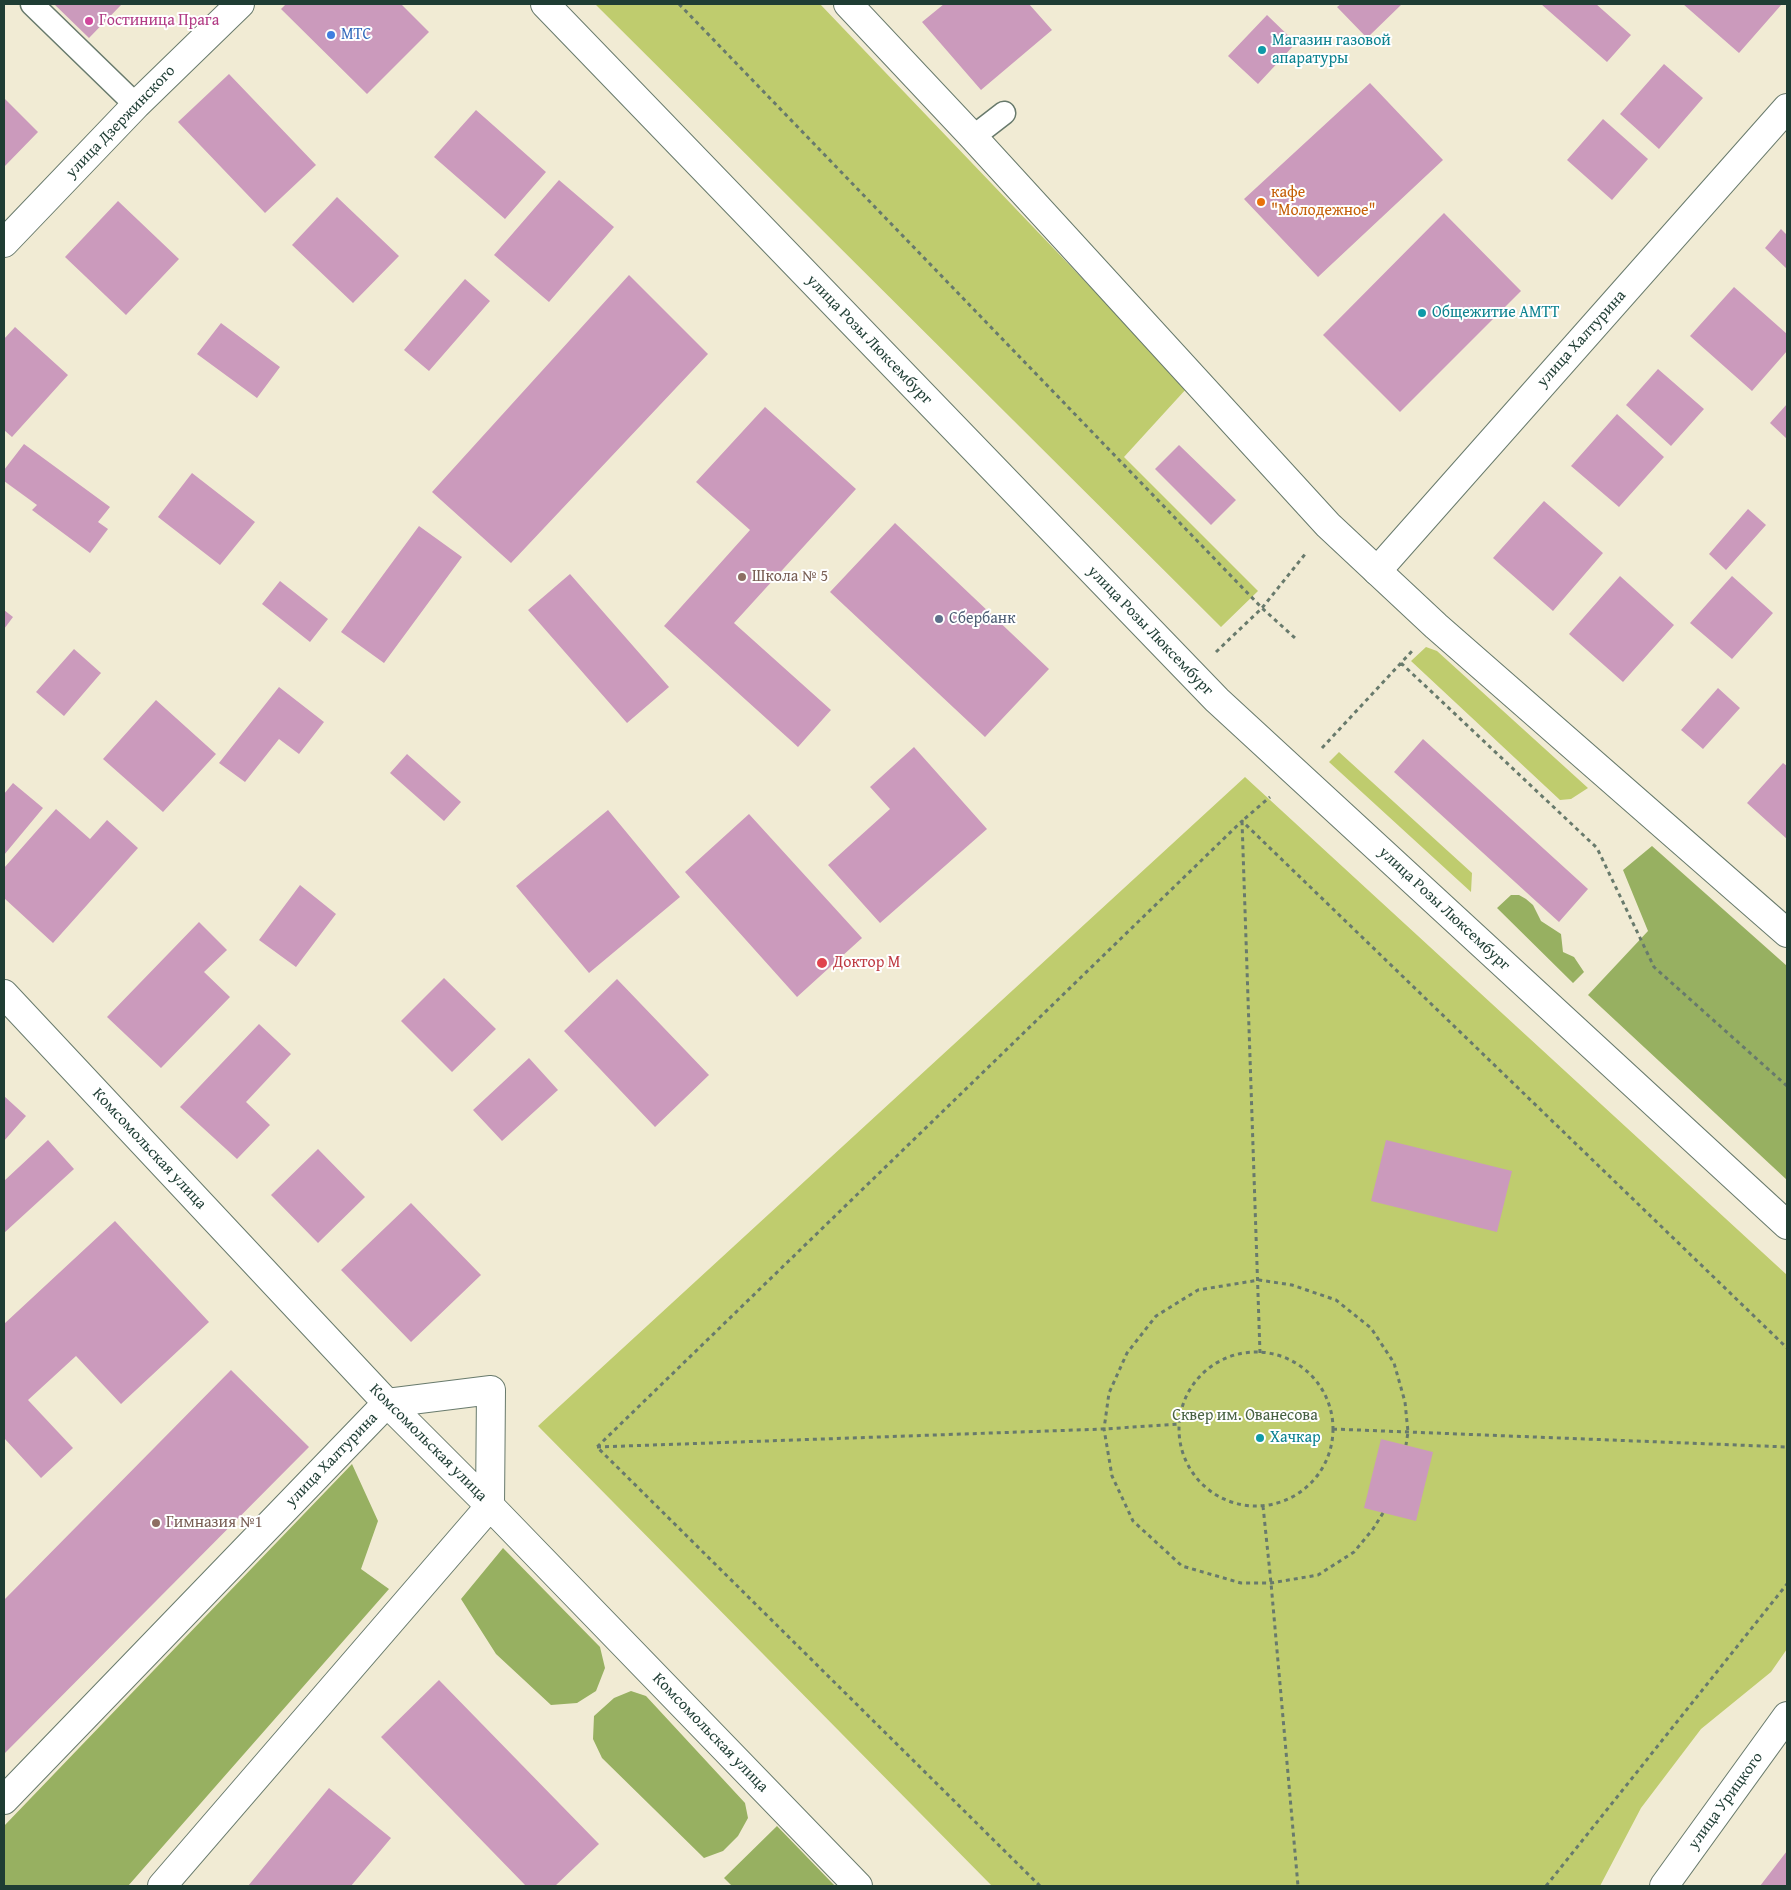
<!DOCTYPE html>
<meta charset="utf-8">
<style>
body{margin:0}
#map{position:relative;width:1791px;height:1890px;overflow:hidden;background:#f1ebd4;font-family:"Gentium Book Plus",serif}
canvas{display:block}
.frame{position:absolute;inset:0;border:5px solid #1f3d34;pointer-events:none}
</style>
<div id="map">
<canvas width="1791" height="1890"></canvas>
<div class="frame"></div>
</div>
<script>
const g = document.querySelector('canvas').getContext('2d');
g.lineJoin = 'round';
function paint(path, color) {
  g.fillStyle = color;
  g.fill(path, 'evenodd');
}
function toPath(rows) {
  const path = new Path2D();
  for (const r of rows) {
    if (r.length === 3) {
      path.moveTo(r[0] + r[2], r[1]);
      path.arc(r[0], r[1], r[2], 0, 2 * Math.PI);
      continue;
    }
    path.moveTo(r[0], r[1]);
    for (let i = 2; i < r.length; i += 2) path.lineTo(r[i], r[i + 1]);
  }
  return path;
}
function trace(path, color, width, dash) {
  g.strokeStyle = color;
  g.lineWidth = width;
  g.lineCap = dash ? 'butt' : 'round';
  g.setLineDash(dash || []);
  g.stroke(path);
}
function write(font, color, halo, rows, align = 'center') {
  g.font = font + ' "Gentium Book Plus",serif';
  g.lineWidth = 4;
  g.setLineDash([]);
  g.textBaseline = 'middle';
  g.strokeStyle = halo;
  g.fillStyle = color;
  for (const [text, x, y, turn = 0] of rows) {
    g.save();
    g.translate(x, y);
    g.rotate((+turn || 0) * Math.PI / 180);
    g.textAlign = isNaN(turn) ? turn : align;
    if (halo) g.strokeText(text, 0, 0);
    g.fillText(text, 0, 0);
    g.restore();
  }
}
paint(toPath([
 [595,4,820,4,1187,388,1124,457,1258,591,1221,627],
 [1426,647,1437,651,1588,788,1571,799,1560,800,1411,661],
 [1339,752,1472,873,1471,892,1329,762],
 [1245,777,1787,1275,1787,1649,1771,1672,1701,1729,1641,1808,1600,1886,992,1886,538,1426]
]), '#bfcc6e');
paint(toPath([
 [1652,846,1787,966,1787,1180,1588,995,1648,931,1623,870],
 [1511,895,1519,895,1526,899,1533,905,1541,921,1561,934,1563,952,1574,957,1584,972,1573,983,1497,908],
 [352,1464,378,1521,361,1569,389,1589,128,1886,4,1886,4,1826],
 [503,1548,600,1647,605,1668,596,1691,577,1703,551,1705,496,1654,461,1599],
 [631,1691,646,1696,745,1803,748,1818,738,1836,723,1851,704,1858,602,1758,593,1739,594,1716,614,1698],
 [777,1826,835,1886,732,1886,724,1878]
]), '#97b061');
paint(toPath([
 [54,4,122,4,89,38],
 [286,4,401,4,429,32,367,94,281,9],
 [944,4,1029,4,1052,30,981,90,922,22],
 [1341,4,1402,4,1367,38,1337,7],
 [1541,4,1596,4,1631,35,1607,62],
 [1683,4,1782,4,1739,53],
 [1267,15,1296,43,1258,84,1228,56],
 [1664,64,1703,98,1659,149,1620,114],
 [229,74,316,165,265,213,178,122],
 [1370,83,1443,160,1318,277,1244,199],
 [4,98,38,132,4,167],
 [476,110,546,172,505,219,434,157],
 [1603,119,1648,159,1612,200,1567,160],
 [559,180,614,227,549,302,494,255],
 [337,197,399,256,353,303,292,245],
 [118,201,179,259,126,315,65,257],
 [1444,213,1521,291,1400,412,1323,335],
 [1781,229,1787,235,1787,269,1765,248],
 [629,275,708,354,511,563,432,492],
 [465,279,490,301,429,371,404,350],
 [1734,287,1787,334,1787,351,1752,391,1690,336],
 [221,323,280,367,257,398,197,354],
 [15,327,68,375,12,437,4,430,4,339],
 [1658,369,1704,409,1671,446,1626,405],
 [1787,404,1787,439,1770,423],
 [765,407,856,489,734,623,831,710,798,747,664,626,750,530,696,482],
 [1617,414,1664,457,1619,507,1571,466],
 [24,444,110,507,98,522,108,529,90,553,32,510,37,505,4,481,4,470],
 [1179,445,1236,500,1211,525,1155,469],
 [192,473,255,522,220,565,158,517],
 [1544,501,1603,553,1553,611,1493,558],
 [1748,509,1766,525,1726,570,1709,554],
 [895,523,1049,669,985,737,830,592],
 [419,526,462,557,384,663,341,632],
 [570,574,669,687,627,723,528,610],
 [1620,576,1674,625,1623,682,1569,634],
 [1732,576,1773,613,1732,659,1690,623],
 [280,581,328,619,310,642,262,604],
 [4,610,13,617,4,629],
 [74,649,101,673,64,716,36,692],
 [279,687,324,722,299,754,279,739,245,782,219,763],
 [1718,688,1740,708,1703,749,1681,730],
 [156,700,216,754,163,812,103,759],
 [1423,739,1588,889,1559,922,1394,772],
 [914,747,987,829,880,923,828,865,890,809,870,787],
 [407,754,461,802,444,821,390,773],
 [1783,763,1787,766,1787,839,1747,803],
 [13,783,43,808,4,855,4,794],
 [56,809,90,839,107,820,138,848,53,943,4,898,4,868],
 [608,810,680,897,589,973,516,886],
 [749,814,862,938,797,997,685,872],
 [300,885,336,914,296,967,259,940],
 [199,922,227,950,204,972,230,997,161,1068,107,1017],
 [444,978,496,1029,452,1072,401,1021],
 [617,979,709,1075,655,1127,564,1031],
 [259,1024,291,1054,246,1102,270,1125,237,1159,180,1107],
 [529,1058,558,1090,502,1141,473,1110],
 [4,1096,26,1116,4,1141],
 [48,1140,74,1169,4,1233,4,1181],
 [1386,1140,1512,1171,1497,1232,1371,1201],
 [318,1149,365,1197,318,1243,271,1195],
 [411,1203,481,1275,411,1342,341,1270],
 [115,1221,209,1322,121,1404,76,1356,28,1400,73,1448,41,1478,4,1438,4,1324],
 [231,1370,309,1447,4,1754,4,1600],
 [1381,1439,1433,1452,1416,1521,1364,1508],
 [439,1680,599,1844,555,1886,526,1886,381,1737],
 [329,1788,391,1838,351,1886,248,1886],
 [1787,1851,1787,1886,1760,1886]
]), '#cb9abc');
const lane = toPath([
 [32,4,136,105],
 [973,137,1004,113]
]);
const street = toPath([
 [1377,571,1787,108]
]);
const secondary = toPath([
 [4,243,136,105,240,4],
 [4,994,387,1403,490,1506,858,1886],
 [4,1800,387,1403,491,1390,490,1506,162,1886]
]);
const primary = toPath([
 [545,4,1217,700,1787,1225],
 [848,4,973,137,1328,525,1436,626,1787,933],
 [1664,1886,1787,1716]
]);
trace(lane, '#687a6c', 25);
trace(street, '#687a6c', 30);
trace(secondary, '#687a6c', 30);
trace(primary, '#687a6c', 30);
trace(toPath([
 [679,4,1262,608,1295,638],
 [1216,652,1262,608,1306,553],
 [1401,663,1597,848,1654,967,1787,1086],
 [1322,748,1413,650],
 [1256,1429,77],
 [1260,1353,1242,821,1270,797],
 [1333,1429,1787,1447],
 [597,1447,1104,1429,1179,1424],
 [1263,1506,1271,1583,1298,1886],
 [1383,1513,1373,1529,1354,1552,1318,1575,1271,1583,1241,1583,1182,1566,1133,1521,1112,1476,1104,1429,1109,1393,1127,1353,1156,1316,1198,1290,1259,1280,1292,1285,1336,1300,1371,1328,1394,1363,1405,1402,1408,1432,1406,1445],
 [1040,1886,597,1447,1242,821,1787,1348],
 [1546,1886,1787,1584]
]), '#687a6c', 3, [4, 4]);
trace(lane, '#fff', 22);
trace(street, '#fff', 28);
trace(secondary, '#fff', 28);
trace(primary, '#fff', 28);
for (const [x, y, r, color] of [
 [89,21,5,"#d1479c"],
 [331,35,5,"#3f7fe0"],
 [1262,50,5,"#0f9aa8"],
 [1261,202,5,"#e8710a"],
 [1422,313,5,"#0f9aa8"],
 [742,577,5,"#8d6e63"],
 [939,619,5,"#5c6f8a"],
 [822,963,6,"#e0444e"],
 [1260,1438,5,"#0f9aa8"],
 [156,1523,5,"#8d6e63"]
]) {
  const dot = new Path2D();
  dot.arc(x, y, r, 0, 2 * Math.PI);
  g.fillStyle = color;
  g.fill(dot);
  trace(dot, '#fff', 2);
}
write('16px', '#b23c85', '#fff', [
 ["Гостиница Прага",99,21]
], 'left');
write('16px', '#366cbe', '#fff', [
 ["МТС",341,35]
], 'left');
write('16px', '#0d838f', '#fff', [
 ["Магазин газовой",1272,41],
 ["апаратуры",1272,59],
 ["Общежитие АМТТ",1432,313],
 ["Хачкар",1270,1438]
], 'left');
write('16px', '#1f3d34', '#fff', [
 ["улица Дзержинского",121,122,-46],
 ["улица Халтурина",1582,339,-48],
 ["улица Розы Люксембург",869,340,46],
 ["улица Розы Люксембург",1150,631,46],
 ["улица Розы Люксембург",1444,909,43],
 ["Комсомольская улица",149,1149,47],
 ["Комсомольская улица",428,1443,45],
 ["улица Халтурина",332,1460,-46],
 ["Комсомольская улица",710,1733,46],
 ["улица Урицкого",1726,1801,-54]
]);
write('16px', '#c56008', '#fff', [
 ["кафе",1271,193],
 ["\"Молодежное\"",1271,211]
], 'left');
write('16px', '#785e54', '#fff', [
 ["Школа № 5",752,577],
 ["Гимназия №1",166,1523]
], 'left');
write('16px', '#4e5e75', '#fff', [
 ["Сбербанк",949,619]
], 'left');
write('16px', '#be3a42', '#fff', [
 ["Доктор М",833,963]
], 'left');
write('16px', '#476142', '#fff', [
 ["Сквер им. Ованесова",1245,1416]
]);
</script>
